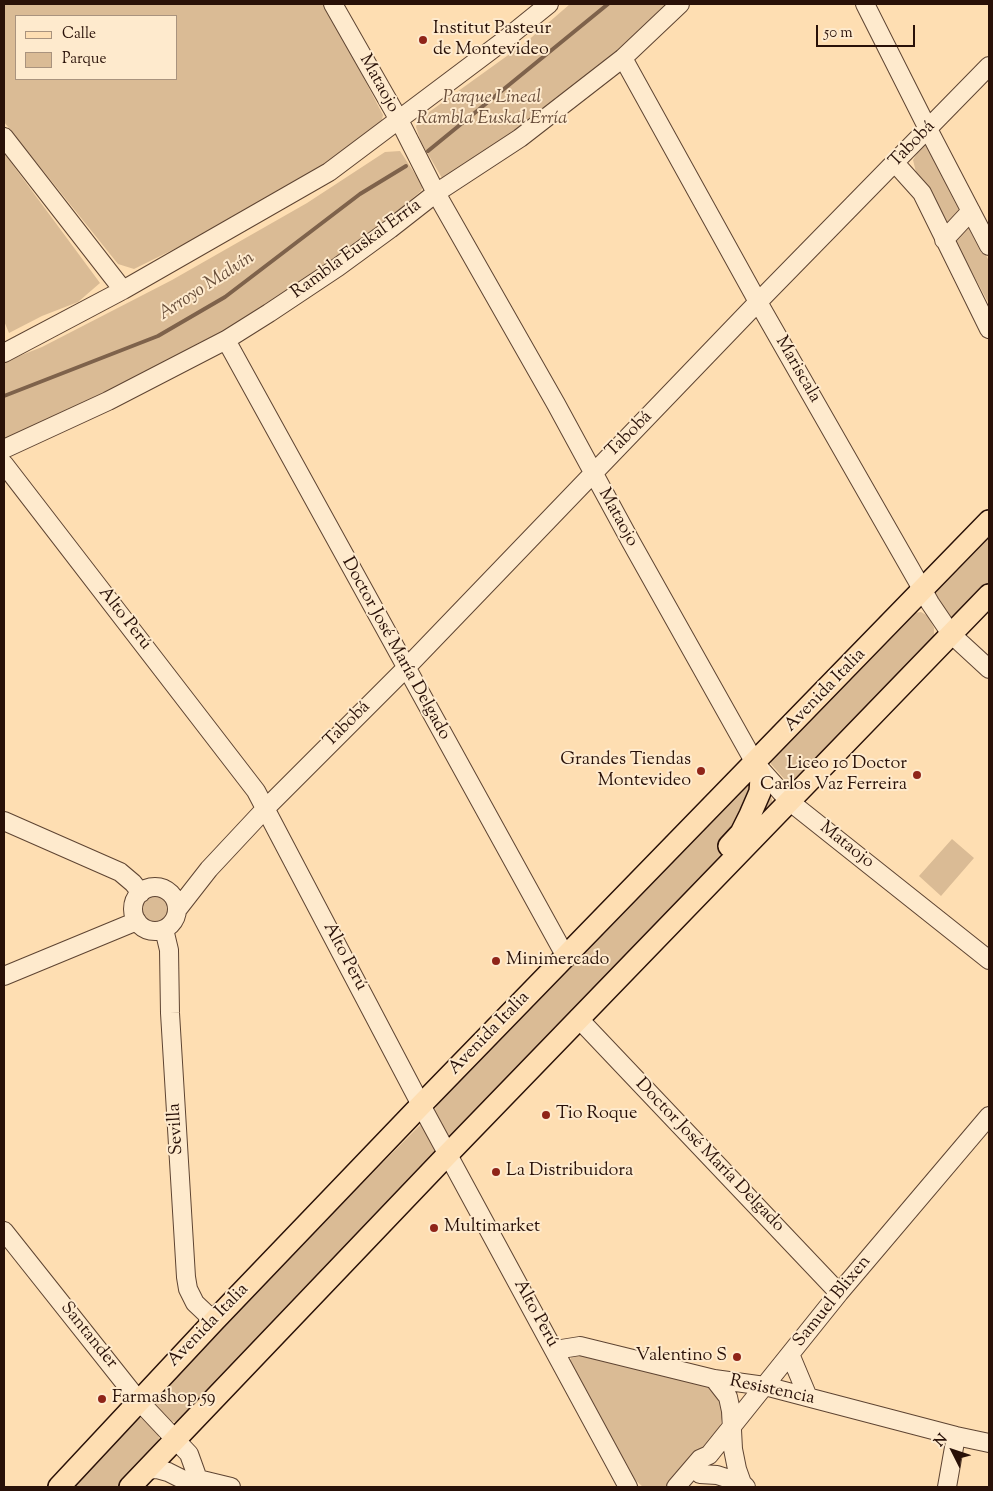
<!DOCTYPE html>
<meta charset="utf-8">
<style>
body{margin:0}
#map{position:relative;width:993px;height:1491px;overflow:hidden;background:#fedeb2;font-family:"Sorts Mill Goudy",serif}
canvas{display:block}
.frame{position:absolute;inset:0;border:5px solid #291108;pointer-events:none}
.legend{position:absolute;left:15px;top:15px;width:162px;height:65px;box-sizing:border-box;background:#feeacd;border:1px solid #a9937e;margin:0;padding:6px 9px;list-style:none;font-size:15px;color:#291108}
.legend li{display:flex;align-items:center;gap:10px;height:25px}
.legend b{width:25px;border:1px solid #a9937e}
.north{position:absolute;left:928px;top:1426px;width:50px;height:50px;-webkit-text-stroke:4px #feeacd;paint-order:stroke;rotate:311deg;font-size:14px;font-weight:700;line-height:20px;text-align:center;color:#291108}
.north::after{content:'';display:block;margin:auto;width:18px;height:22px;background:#291108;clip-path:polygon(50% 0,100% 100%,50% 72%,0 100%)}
.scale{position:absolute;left:816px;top:25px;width:99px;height:22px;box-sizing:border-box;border:2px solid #291108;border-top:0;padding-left:6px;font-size:15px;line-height:18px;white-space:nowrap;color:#291108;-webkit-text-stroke:4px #feeacd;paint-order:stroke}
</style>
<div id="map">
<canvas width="993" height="1491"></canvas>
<div class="frame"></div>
<ul class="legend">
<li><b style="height:6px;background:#fedeb2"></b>Calle</li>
<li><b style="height:14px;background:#dabb95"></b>Parque</li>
</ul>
<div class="north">N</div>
<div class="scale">50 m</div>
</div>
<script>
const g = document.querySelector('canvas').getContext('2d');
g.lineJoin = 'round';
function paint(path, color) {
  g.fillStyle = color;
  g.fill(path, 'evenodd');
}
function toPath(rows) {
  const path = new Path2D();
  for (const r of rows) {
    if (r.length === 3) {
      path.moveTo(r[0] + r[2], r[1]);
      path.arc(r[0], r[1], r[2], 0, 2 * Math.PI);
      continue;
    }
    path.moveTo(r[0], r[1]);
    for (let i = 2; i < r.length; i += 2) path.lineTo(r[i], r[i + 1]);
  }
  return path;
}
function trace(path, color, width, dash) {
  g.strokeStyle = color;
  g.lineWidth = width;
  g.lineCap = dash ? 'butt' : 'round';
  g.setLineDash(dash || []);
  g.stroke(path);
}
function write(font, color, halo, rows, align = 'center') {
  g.font = font + ' "Sorts Mill Goudy",serif';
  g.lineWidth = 4;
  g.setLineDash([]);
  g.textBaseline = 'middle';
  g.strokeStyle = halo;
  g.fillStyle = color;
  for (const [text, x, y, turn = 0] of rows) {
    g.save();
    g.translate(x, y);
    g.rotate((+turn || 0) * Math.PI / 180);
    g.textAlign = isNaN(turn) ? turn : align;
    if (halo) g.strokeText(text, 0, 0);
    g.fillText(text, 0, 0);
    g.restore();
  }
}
paint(toPath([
 [4,4,325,4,383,115,380,128,281,196,134,269,118,264,4,122],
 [16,16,176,16,176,79,16,79],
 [570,4,673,4,528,126,442,178,421,142,416,127,418,120,525,43],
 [925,145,930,149,989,261,989,304,931,195,916,172,913,160,921,147],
 [400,151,423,186,421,191,380,226,318,272,244,322,141,378,4,441,4,362,42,347,172,280,307,203,385,152],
 [4,153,100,283,78,302,42,316,9,333,4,321],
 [989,536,989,583,963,610,955,617,950,617,934,595,936,590],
 [921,612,928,616,934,628,934,636,793,784,787,782,771,764,771,760,914,613],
 [752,781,765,790,772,799,772,807,452,1136,448,1135,434,1111,437,1105],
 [952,839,974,858,941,896,919,876],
 [154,909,15],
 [420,1125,425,1127,435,1145,434,1155,297,1295,179,1420,175,1422,169,1421,154,1405,154,1399,157,1396,342,1204],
 [581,1355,709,1386,719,1399,723,1413,720,1427,716,1434,669,1487,643,1487,632,1477,569,1362,572,1356],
 [140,1418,144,1419,158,1432,159,1439,154,1447,117,1487,72,1487,135,1419]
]), '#dabb95');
trace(toPath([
 [428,151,608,4],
 [4,396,158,336,225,297,360,194,406,166]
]), '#7e624b', 4);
const minor = toPath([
 [333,4,399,120,436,193,556,404,631,542,755,763,789,801,989,960],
 [865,4,928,129,989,246],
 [623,58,758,302,930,603,951,634,989,669],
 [4,137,123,290],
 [895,163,922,193,989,329],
 [944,240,971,211],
 [226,340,566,957],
 [4,353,123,290,329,172,502,42,549,4],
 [4,449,108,401,226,340,269,313,338,267,390,229,436,193,520,138,623,58,680,4],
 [4,464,256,791,421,1105,628,1487],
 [4,821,120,872,133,883,141,893],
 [155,909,22],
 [177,910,209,869,266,808,406,668,758,302,989,66],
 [164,929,169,950,170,1013,186,1277,188,1289,195,1303,214,1321],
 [4,976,137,921],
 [578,1018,839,1293],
 [4,1231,139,1401,189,1454,198,1479],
 [555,1350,580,1346,714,1379,765,1386,956,1436,989,1443],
 [790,1354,808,1397],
 [714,1379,728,1397,731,1411,733,1449,737,1469,742,1483,746,1487],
 [145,1470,157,1469,168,1472,182,1479,190,1487],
 [700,1474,717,1475,742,1483],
 [198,1479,231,1487],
 [676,1487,700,1459,709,1455,839,1293,989,1116],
 [947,1487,956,1436]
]);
const major = toPath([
 [729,846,741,833,750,815,760,792,761,778,755,763],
 [59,1487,214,1321,421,1105,989,521],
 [130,1487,448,1154,989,595]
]);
trace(minor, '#5e4432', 20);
trace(major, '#291108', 24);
trace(minor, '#feeacd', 18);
trace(major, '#fedeb2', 21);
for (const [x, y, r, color] of [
 [423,40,5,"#8f2418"],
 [701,771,5,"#8f2418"],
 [917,775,5,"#8f2418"],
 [496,961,5,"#8f2418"],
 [546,1115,5,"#8f2418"],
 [496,1172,5,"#8f2418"],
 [434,1228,5,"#8f2418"],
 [737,1357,5,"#8f2418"],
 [102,1399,5,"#8f2418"]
]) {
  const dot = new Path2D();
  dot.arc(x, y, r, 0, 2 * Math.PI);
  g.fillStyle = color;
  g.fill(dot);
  trace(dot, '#feeacd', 2);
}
write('18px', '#291108', '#feeacd', [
 ["Institut Pasteur",433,30],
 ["de Montevideo",433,51],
 ["Grandes Tiendas",691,761,"right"],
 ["Montevideo",691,782,"right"],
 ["Liceo 10 Doctor",907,765,"right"],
 ["Carlos Vaz Ferreira",907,786,"right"],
 ["Minimercado",506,961],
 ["Tio Roque",556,1115],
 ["La Distribuidora",506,1172],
 ["Multimarket",444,1228],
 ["Valentino S",727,1357,"right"],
 ["Farmashop 59",112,1399]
], 'left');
write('18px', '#291108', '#feeacd', [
 ["Mataojo",378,84,61],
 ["Tabobá",913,145,-46],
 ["Rambla Euskal Erría",357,250,-36],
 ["Mariscala",797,370,60],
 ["Tabobá",630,435,-45],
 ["Mataojo",617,518,61],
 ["Alto Perú",124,619,52],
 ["Doctor José María Delgado",395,649,61],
 ["Avenida Italia",826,691,-46],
 ["Tabobá",348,725,-45],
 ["Mataojo",846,846,38],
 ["Alto Perú",344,957,62],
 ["Avenida Italia",490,1034,-46],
 ["Sevilla",177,1129,-93],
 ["Doctor José María Delgado",709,1156,46],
 ["Samuel Blixen",833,1302,-51],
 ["Alto Perú",535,1314,61],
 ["Avenida Italia",209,1326,-46],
 ["Santander",88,1336,51],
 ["Resistencia",772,1391,12]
]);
write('italic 18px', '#674c39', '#feeacd', [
 ["Parque Lineal",492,99],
 ["Rambla Euskal Erría",492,120]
]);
write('italic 19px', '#684e3a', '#feeacd', [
 ["Arroyo Malvín",207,287,-33]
]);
</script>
